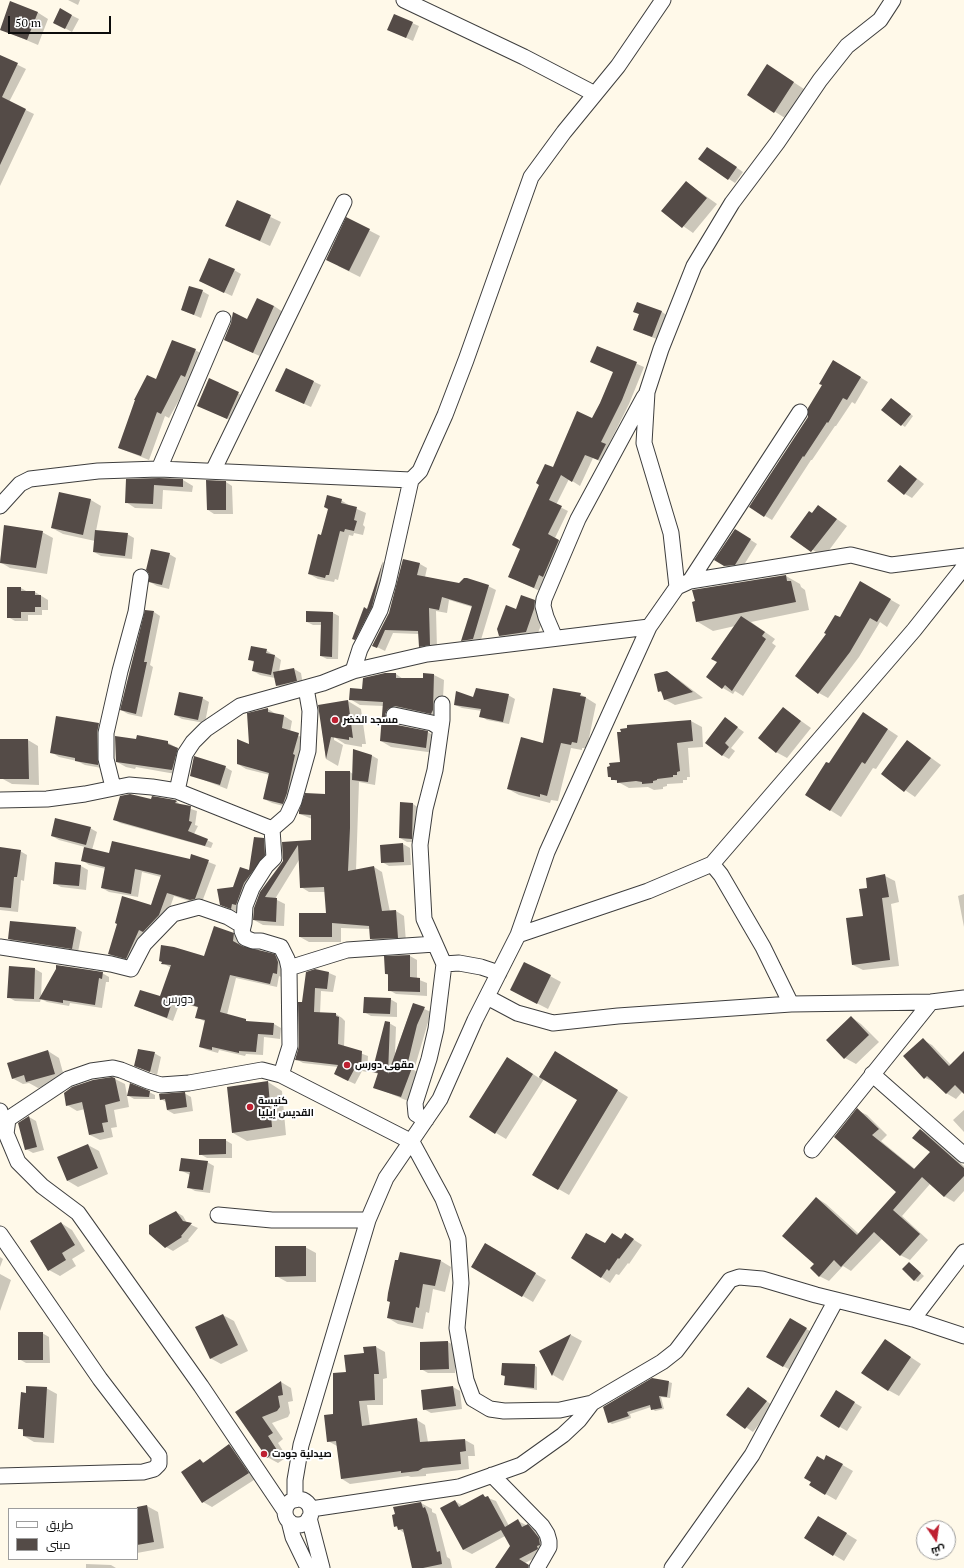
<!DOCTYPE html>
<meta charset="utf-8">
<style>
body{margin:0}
#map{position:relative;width:964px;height:1568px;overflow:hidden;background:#fff9e9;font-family:"PT Serif",Cairo,serif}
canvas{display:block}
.legend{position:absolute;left:8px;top:1508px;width:130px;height:52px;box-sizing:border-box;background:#fff;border:1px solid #9d9d9d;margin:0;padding:5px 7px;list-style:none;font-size:12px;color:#0b0b0b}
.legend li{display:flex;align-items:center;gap:8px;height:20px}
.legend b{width:20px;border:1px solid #9d9d9d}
.north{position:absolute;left:916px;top:1520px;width:40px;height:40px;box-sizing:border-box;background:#fff;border:1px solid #9d9d9d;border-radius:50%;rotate:167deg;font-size:11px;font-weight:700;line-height:16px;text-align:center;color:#0b0b0b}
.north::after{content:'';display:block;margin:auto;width:14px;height:18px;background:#be2031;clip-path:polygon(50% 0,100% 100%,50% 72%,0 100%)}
.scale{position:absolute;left:8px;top:16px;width:103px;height:18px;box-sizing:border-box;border:2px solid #0b0b0b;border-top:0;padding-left:5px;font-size:12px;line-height:14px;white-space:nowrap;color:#0b0b0b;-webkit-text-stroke:3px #fff;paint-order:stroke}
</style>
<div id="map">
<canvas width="964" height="1568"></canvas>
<ul class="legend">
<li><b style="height:5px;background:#fff"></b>طريق</li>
<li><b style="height:11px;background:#544b47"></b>مبنى</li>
</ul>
<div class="north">ش</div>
<div class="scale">50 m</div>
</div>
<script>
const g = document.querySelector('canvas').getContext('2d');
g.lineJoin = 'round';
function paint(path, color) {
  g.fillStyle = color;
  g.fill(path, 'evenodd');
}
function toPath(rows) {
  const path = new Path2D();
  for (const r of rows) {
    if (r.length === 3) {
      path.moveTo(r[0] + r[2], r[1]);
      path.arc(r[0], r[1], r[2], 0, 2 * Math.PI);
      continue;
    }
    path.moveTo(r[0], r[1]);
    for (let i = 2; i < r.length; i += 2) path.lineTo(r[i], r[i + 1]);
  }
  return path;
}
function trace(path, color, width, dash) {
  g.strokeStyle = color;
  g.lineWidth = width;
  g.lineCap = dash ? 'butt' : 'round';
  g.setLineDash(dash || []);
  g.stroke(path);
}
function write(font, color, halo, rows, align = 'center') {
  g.font = font + ' "PT Serif",Cairo,serif';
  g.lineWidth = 4;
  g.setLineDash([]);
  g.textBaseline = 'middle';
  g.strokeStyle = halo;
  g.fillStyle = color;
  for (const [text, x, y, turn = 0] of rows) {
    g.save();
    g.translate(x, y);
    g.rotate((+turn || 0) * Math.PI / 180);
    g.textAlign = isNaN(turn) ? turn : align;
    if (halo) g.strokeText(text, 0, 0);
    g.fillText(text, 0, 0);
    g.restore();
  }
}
paint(toPath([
 [68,0,80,0,78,5],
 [61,10,79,19,72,32,61,26],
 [37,12,48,19,38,45,0,29],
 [412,23,419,26,413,41,389,30],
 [0,56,26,69,9,102,34,114,0,186],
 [778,72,804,89,785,118,748,95],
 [714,152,743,172,735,183,729,179],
 [686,182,717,204,693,233,662,211],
 [237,201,281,222,270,246,226,226],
 [347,219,380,236,360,277,338,266],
 [234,270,241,274,232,296,200,281],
 [202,291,209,295,201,318,182,310],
 [274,306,283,312,262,357,235,345,247,320],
 [634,312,662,312,668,316,659,340,634,330,639,314],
 [598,347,644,367,629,404,608,446,613,449,606,464,593,458,580,486,569,479,556,505,568,511,555,538,566,545,542,592,516,580,528,514,526,513,540,484,593,419,614,372,592,362],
 [195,350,204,355,169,418,165,416,149,460,119,448,156,381],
 [834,362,868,382,855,404,852,402,836,426,835,426,812,460,811,460,772,520,750,507,809,417],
 [286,369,321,385,311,407,276,391],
 [210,379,249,399,238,424,198,405],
 [894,401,913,416,905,427,882,410],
 [901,466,924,484,912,498,905,494],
 [127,480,183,480,193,486,192,492,163,490,162,509,135,508,126,502],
 [226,482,232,486,233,514,214,514,208,510],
 [91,500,101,506,96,531,127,534,134,538,132,559,101,556,94,552,95,541,63,534,52,528],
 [341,500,350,506,366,513,363,525,365,527,363,535,354,533,353,536,349,535,338,580,335,579,334,582,318,579,309,574,329,509],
 [818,506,847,526,824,557,792,537],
 [5,526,42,532,53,538,47,574,10,568,0,562],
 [735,530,757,544,742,568,732,570,716,560],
 [169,554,176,558,169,589,157,586,150,582],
 [403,560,420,564,427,568,425,577,460,584,488,586,496,590,480,643,470,644,463,640,472,607,449,600,447,613,436,611,437,649,427,650,420,646,419,634,393,633,385,651,373,645,390,613],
 [383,562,388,565,377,610,359,641,354,638,368,610],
 [786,576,800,584,801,587,805,590,809,610,751,622,775,639,772,643,776,646,743,696,735,691,733,694,723,688,718,662,735,626,713,631,698,622,693,602],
 [861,583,900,605,887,627,880,622,859,657,828,698,819,693,840,619],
 [21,588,28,592,35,592,48,600,48,610,42,610,42,615,28,615,28,621,15,621,8,617],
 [534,601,545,607,545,615,536,638,510,642,499,636,516,610],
 [154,612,160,616,150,665,153,667,142,717,128,714,121,710],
 [333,613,339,616,338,659,327,659,321,656,322,625,313,625,307,622],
 [266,650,281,660,279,672,294,669,301,673,303,685,284,689,277,685,275,678,260,675,253,671,255,663,249,659],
 [667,672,678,679,703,698,675,705,664,699,663,693,659,691],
 [396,674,403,679,424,679,434,675,444,680,442,716,394,719,397,726,428,732,437,738,435,753,391,747,381,741,384,706,360,705,350,699,363,690],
 [580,694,596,704,587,748,582,748,582,750,571,748,558,801,551,800,550,803,519,795,508,789],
 [508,695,515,699,509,724,487,720,481,716,482,711,462,708,455,705,473,698],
 [202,698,209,702,205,723,182,719,175,715],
 [348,701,361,709,366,744,362,744,362,747,345,744,334,737,334,740,343,745,338,766,326,759,319,706],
 [783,708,811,728,787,758,776,752],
 [268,709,276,714,284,716,292,721,290,732,306,739,291,808,272,803,264,799,270,775,246,769,238,764,250,745,248,714],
 [725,719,744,732,731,748,735,751,729,759,722,755],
 [874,720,898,736,876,769,873,768,841,817,806,795,829,765],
 [691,721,702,727,703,747,688,748,690,777,687,777,687,780,683,780,683,783,667,784,667,786,663,787,663,789,654,790,648,787,629,788,609,777,621,763],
 [99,724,107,729,107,769,85,765,77,761,59,757,51,752],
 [28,740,38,746,39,785,12,784,1,778],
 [137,741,167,742,187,754,181,775,136,767,135,769,126,767,117,762],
 [908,741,941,765,915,797,882,774],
 [371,755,378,759,375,785,359,782,356,870,374,867,382,872,390,912,396,911,404,916,406,942,379,944,371,939,370,929,341,928,341,942,309,942,300,937,327,914,325,892,309,892,301,887,299,860,275,899,285,904,284,926,263,925,254,920,255,908,284,861,283,843,312,841,312,819,300,814,326,795,326,772,350,772,353,774],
 [225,767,232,771,227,789,191,775],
 [151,800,176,801,182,806,197,811,195,825,198,826,194,834,213,843,211,848,120,823,114,819],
 [413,804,419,808,418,842,407,842,400,838],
 [90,828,97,832,92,850,110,854,190,860,191,855,216,865,202,902,198,904,174,896,166,919,134,962,116,958,109,954,151,906,161,877,142,872,138,897,109,892,102,888,106,869,89,865,82,860,85,847,59,840,52,836],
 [263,839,270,843,271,859,238,912,228,908,221,904,234,888,250,872],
 [403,844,410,848,411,865,389,866,382,862],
 [0,848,20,851,27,855,24,881,21,880,18,912,0,910],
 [56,863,81,866,88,870,86,890,61,887,54,883],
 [885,876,895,881,899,902,891,904,899,966,863,970,853,965,864,916,868,888],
 [964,894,964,927,958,896],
 [11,922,76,928,82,932,78,952,15,942,9,939],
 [233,934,240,938,240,946,274,955,281,959,284,978,279,976,277,987,236,978,227,1015,249,1022,274,1024,281,1028,280,1039,264,1037,263,1055,246,1054,245,1056,219,1050,218,1053,207,1050,200,1047,206,1022,196,1017,199,1008,180,1002,173,1021,135,1006,161,998,171,968,163,963,205,957],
 [410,956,417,960,417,979,427,983,427,996,396,994,389,990,389,976,386,974],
 [35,969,42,973,41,998,102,973,109,977,109,982,106,982,102,1008,70,1003,69,1006,47,1002,41,999,40,1002,15,1001,8,997],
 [315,970,329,973,336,976,333,992,321,991,320,1014,336,1014,342,1018,345,1021,344,1047,368,1056,367,1072,362,1071,355,1084,342,1078,338,1067,303,1063,296,1059,300,1046,302,1003],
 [550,976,561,982,548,1009,511,990],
 [390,999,397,1003,397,1017,371,1016,364,1012],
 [413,1004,431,1012,414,1070,418,1073,408,1101,374,1087,379,1075,373,1071,389,1023,396,1027,395,1054],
 [851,1017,861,1024,879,1042,856,1064,845,1058,827,1040],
 [923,1040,932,1045,951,1065,964,1052,964,1093,963,1091,956,1099,946,1093,935,1082,925,1078],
 [48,1051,59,1058,65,1080,38,1088,29,1083,23,1084,12,1078],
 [555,1052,628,1097,569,1195,534,1175,578,1100,544,1079,506,1139,496,1133,518,1064,539,1078],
 [154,1053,161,1057,157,1075,135,1065],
 [115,1079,125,1084,129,1107,114,1110,117,1127,111,1128,113,1137,100,1140,90,1135,85,1109,77,1111,67,1105],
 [268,1082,282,1091,286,1135,247,1141,233,1133],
 [149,1092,155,1095,155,1099,134,1099,129,1096],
 [184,1093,191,1097,193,1111,174,1114,167,1110,166,1102,161,1099],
 [857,1110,867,1115,887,1135,881,1141,915,1169,931,1152,921,1130,930,1135,964,1166,964,1191,954,1202,944,1196,930,1184,902,1216,928,1240,910,1260,900,1255,882,1239,851,1271,843,1266,829,1281,819,1276,816,1264,817,1198,826,1204,859,1234,898,1191],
 [964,1110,964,1132,953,1120],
 [29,1117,36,1121,44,1150,33,1153,26,1149,19,1124],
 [225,1140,232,1144,232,1158,207,1158,200,1154],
 [88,1145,99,1151,108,1174,78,1187,68,1181],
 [207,1162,214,1166,210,1193,195,1191,188,1187,190,1175,180,1170],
 [176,1212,183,1216,187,1223,198,1228,188,1240,189,1241,173,1251,166,1247],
 [61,1223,72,1230,85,1251,72,1259,76,1266,60,1276,49,1270],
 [613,1234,622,1239,625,1234,642,1245,629,1264,628,1263,619,1275,616,1274,610,1283,601,1277,605,1245],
 [485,1244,546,1280,533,1302,472,1266],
 [305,1247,316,1253,316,1282,287,1282,276,1276],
 [0,1257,3,1259,0,1267],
 [441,1261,451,1267,445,1292,433,1289,429,1313,426,1312,423,1329,398,1324,388,1318],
 [909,1263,924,1276,918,1282,914,1280],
 [0,1274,11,1280,0,1311],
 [223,1315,234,1321,248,1351,221,1364,210,1358],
 [801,1326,817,1335,794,1372,783,1366],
 [42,1333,49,1337,50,1363,26,1363,19,1359],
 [571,1335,582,1341,563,1381,553,1375,540,1351],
 [885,1340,921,1364,899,1396,888,1390],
 [448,1342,455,1346,455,1373,428,1373,421,1369],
 [376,1347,385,1352,387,1378,383,1379,383,1405,367,1405,370,1426,417,1420,425,1425,428,1442,465,1440,474,1445,475,1456,468,1456,469,1469,426,1474,426,1476,411,1477,408,1476,350,1484,342,1479,337,1446,328,1441,334,1415,347,1373,365,1354,364,1348],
 [534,1365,537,1367,537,1390,505,1385,505,1377,502,1375],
 [281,1382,291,1388,293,1401,288,1402,290,1413,288,1417,272,1423,283,1439,278,1443,287,1457,278,1463,267,1457,237,1413],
 [669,1382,672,1383,670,1398,661,1397,664,1409,655,1411,651,1407,630,1414,631,1418,612,1424,609,1422],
 [453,1387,460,1391,462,1409,431,1413,424,1409],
 [46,1388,57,1394,54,1443,34,1442,24,1436,24,1431,20,1429,27,1394],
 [755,1392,773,1406,753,1432,728,1415],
 [843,1396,862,1407,847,1431,821,1416],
 [229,1446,238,1451,257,1478,212,1507,203,1502,200,1460,205,1463],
 [827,1456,853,1471,836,1500,810,1485],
 [483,1496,496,1501,509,1526,518,1521,536,1530,542,1537,545,1553,525,1563,531,1568,497,1568,511,1546,505,1536,472,1554,464,1550,442,1509,455,1501,463,1506],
 [421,1503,432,1509,432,1512,436,1514,447,1557,450,1559,452,1568,413,1568,404,1533,395,1526],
 [147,1506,158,1512,164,1548,137,1553,137,1509,129,1509],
 [819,1517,857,1540,844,1561,806,1538],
 [86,1564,111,1565,116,1568,86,1568]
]), '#0003');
paint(toPath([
 [10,1,38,12,27,40,0,30],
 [60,8,72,15,65,29,53,23],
 [394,14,413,22,406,38,387,30],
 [0,55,18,63,2,97,26,109,0,165],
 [767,64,794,82,774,113,747,95],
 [707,147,737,167,728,180,698,159],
 [686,181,707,198,682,228,661,211],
 [237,200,271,215,260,241,225,226],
 [346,217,370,229,349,271,326,260],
 [209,258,235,269,224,293,199,281],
 [189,286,203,290,194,315,181,310],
 [257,298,274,306,253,353,224,340,231,323,233,312,247,319],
 [637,302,662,311,652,337,633,330,639,314,633,312],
 [172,340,196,349,185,377,181,375,161,414,157,412,141,456,118,448,135,400,134,400,147,375,156,379],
 [597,346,637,362,622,400,601,442,606,444,598,460,585,455,572,482,561,475,549,500,562,506,548,534,559,540,543,577,539,575,534,588,508,577,520,549,512,545,539,485,536,483,545,464,553,467,577,411,592,418,600,403,613,372,590,362],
 [833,360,861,377,847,400,843,398,828,423,827,422,804,457,803,456,764,517,749,507,808,417,808,408,822,385,819,384],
 [286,368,314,381,304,404,275,391],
 [209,378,239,392,227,419,197,406],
 [891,398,911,414,901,426,881,410],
 [900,465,917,479,904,495,887,481],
 [159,478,183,479,183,487,154,485,153,504,125,503,126,479],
 [206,480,226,481,226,510,207,510],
 [59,492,91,499,83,535,51,528],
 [327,495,342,499,341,503,357,507,354,520,357,521,354,531,345,529,344,532,340,531,329,575,326,575,325,578,308,574,318,534,321,535,328,509,324,507],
 [818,505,837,519,811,552,790,537,809,511,812,513],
 [4,525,43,531,36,568,0,563],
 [735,529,751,539,735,565,724,566,714,560],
 [95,530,128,533,125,556,93,552],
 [151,549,170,553,162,585,149,582,149,574,146,570],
 [403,559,420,563,417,575,459,583,464,578,467,578,489,585,473,639,461,641,472,606,442,597,439,610,429,608,430,645,419,647,418,631,385,630,377,648,372,646,389,613],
 [383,561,372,607,355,640,352,639,364,607,367,609],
 [786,575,787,581,791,581,796,602,696,622,692,602,695,601,692,590],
 [860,581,891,599,877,622,870,618,850,652,818,694,795,676,826,634,824,633,835,615,840,617],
 [7,587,21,587,21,591,35,591,35,595,41,595,41,607,35,607,35,612,21,612,21,618,7,618],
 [521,595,535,600,534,609,526,632,499,636,497,629,506,605,516,609],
 [145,610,154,611,144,662,147,662,136,714,120,710],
 [306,611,333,612,332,657,320,656,321,622,306,622],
 [741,616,765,632,762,636,766,639,732,691,725,685,722,689,706,677,717,662,711,659],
 [251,646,267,649,266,653,275,655,271,675,252,671,254,661,248,660],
 [294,668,297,681,276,686,273,672],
 [667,671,693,692,664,700,661,691,658,692,654,674],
 [385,673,396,673,396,678,423,678,423,673,434,674,433,710,431,714,395,706,388,709,385,714,388,721,392,724,428,731,426,748,380,741,383,702,349,700,350,688,362,689,363,678],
 [476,688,509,694,503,722,479,717,481,709,454,705,456,691,473,697],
 [553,688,581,693,580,696,586,697,577,743,572,742,571,745,561,743,547,796,540,794,540,797,507,789,521,737,543,743],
 [179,692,203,697,198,720,174,715],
 [348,700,353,738,349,737,349,740,331,737,326,759,318,705],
 [783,707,801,721,776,753,758,738],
 [268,708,268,712,284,715,282,728,299,733,293,754,295,755,287,793,283,804,263,799,269,773,237,764,237,739,249,744,247,713],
 [863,712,888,729,865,764,862,762,830,811,805,795,826,762,829,763],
 [56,716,99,723,97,733,98,765,75,761,75,758,50,753],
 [725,717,738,727,725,743,729,747,722,756,705,743],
 [691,720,693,741,677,743,680,771,677,772,677,775,673,775,673,777,657,779,657,780,653,781,653,783,642,784,642,782,636,781,617,783,617,780,611,780,611,777,608,777,607,767,610,766,609,763,620,762,617,732,621,732,620,729,627,728,627,725],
 [137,735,168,741,168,744,178,748,172,770,116,762,115,736,136,739],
 [0,739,28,739,29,779,0,779],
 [907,740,931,758,904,792,881,774],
 [353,749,372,755,368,782,352,780],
 [194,756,226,766,220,785,190,776],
 [325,771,350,771,350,828,348,871,374,866,382,911,396,910,398,938,370,939,369,926,332,923,332,937,299,937,299,913,326,913,324,887,300,888,298,845,265,897,277,898,276,922,253,920,254,908,260,892,283,861,282,842,311,840,311,815,299,814,299,811,305,793,325,794],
 [130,794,151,799,152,796,175,800,177,801,175,803,191,806,189,821,192,822,188,831,208,839,205,846,113,820,120,796],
 [400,802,413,803,412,839,399,838],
 [55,818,91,827,86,845,51,836],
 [254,837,264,838,265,855,244,883,236,905,232,904,231,909,220,905,217,889,233,887,240,867,249,870],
 [112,841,190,859,191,854,209,860,195,899,190,900,167,893,159,915,143,932,139,930,126,959,108,954,117,924,115,923,122,896,151,905,161,875,135,869,131,894,101,888,105,867,81,861,84,847,109,853],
 [403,843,404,862,381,863,380,845],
 [0,847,21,850,17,877,14,877,11,908,0,907],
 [55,862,81,865,79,886,53,884],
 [885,874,889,897,882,898,890,960,852,965,846,918,863,916,859,889,867,888,866,878],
 [10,921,76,927,72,949,8,939],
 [214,926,234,933,233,941,242,946,275,954,278,962,277,974,273,973,270,984,230,975,220,1012,246,1019,246,1021,274,1023,273,1035,258,1034,256,1052,239,1051,239,1053,212,1047,212,1050,199,1047,205,1020,195,1018,198,1007,173,999,167,1018,134,1006,140,990,160,996,171,965,161,964,162,962,159,961,161,945,174,947,204,956],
 [410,955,410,977,420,978,420,992,388,991,388,974,385,974,384,956],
 [524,962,551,975,537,1004,510,990],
 [56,965,103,972,102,979,99,978,95,1005,63,1000,63,1003,39,999,56,969],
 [9,966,35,968,34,999,7,998],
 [315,969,329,972,327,989,315,988,314,1012,336,1013,336,1016,339,1017,338,1044,362,1051,361,1069,355,1068,348,1081,334,1074,338,1065,295,1060,299,1046,298,1002,302,1002,306,972],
 [364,997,391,998,390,1014,363,1013],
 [413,1003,425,1007,417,1025,407,1066,412,1068,401,1097,373,1088,378,1073,372,1072,385,1021,390,1022,388,1074],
 [851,1016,869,1035,844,1059,826,1040],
 [923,1038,949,1066,964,1051,964,1094,955,1085,946,1094,927,1076,924,1079,903,1056],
 [138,1049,155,1052,150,1072,134,1066],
 [48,1050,55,1074,26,1082,24,1075,12,1079,7,1063],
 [555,1051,618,1090,558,1190,532,1175,577,1100,539,1077],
 [507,1057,533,1074,495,1134,469,1117],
 [112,1077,115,1078,120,1101,105,1105,108,1122,102,1123,104,1132,89,1135,82,1102,66,1106,64,1093,72,1087,93,1080],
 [268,1081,272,1127,232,1133,227,1087],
 [130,1083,150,1091,149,1097,127,1096],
 [185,1092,187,1107,167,1110,165,1099,160,1100,159,1094],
 [857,1108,879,1129,872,1135,914,1169,930,1152,912,1138,920,1129,964,1168,964,1176,944,1197,922,1177,893,1210,920,1234,900,1256,874,1232,841,1267,834,1260,819,1277,810,1268,814,1264,782,1236,816,1197,857,1235,896,1192,834,1137],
 [29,1116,37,1147,25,1150,18,1123],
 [199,1139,226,1139,226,1154,199,1155],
 [88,1144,98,1168,67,1181,57,1157],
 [181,1158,208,1161,203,1190,187,1188,190,1172,179,1171],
 [176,1211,183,1221,192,1223,181,1236,182,1237,165,1248,149,1234,149,1225],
 [61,1222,75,1245,62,1253,66,1260,48,1271,30,1241],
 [586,1233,605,1243,612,1233,621,1239,625,1233,634,1239,619,1259,618,1258,609,1271,607,1269,601,1278,571,1258],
 [485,1243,536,1273,522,1297,471,1267],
 [275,1246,306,1246,306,1276,275,1277],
 [400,1252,441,1260,435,1286,423,1284,419,1308,416,1307,413,1323,387,1318,390,1302,387,1301,388,1293,395,1260,398,1260],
 [909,1262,921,1273,914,1281,902,1269],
 [223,1314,238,1345,210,1359,195,1327],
 [790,1318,807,1328,783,1367,766,1357],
 [18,1332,43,1332,43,1360,18,1360],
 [571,1334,552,1376,539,1351],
 [885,1339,911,1357,888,1391,861,1373],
 [448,1341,449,1369,420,1370,420,1342],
 [376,1346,379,1374,374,1374,375,1400,359,1401,362,1426,417,1418,420,1442,465,1439,466,1451,460,1452,461,1464,423,1468,418,1471,401,1473,401,1471,341,1479,336,1441,327,1442,324,1415,333,1414,333,1373,346,1372,344,1355,364,1353,363,1347],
 [502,1363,535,1364,534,1388,504,1385,505,1376,501,1375],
 [652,1378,669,1381,667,1397,659,1396,662,1408,651,1410,650,1405,627,1412,629,1416,608,1423,603,1407],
 [281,1381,283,1395,278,1396,280,1407,277,1411,262,1417,273,1433,268,1436,277,1450,267,1458,235,1412],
 [26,1386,47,1387,44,1438,23,1436,23,1429,18,1429,21,1392,26,1393],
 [453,1386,456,1406,423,1410,421,1390],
 [748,1387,767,1401,745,1429,726,1415],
 [836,1390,855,1402,839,1428,820,1416],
 [229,1444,249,1473,202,1503,181,1472,200,1459,203,1463],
 [826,1455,843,1464,825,1495,809,1485,811,1482,804,1478,817,1456,824,1460],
 [483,1494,485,1497,488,1496,505,1527,518,1519,522,1527,528,1524,539,1538,540,1545,537,1546,538,1549,519,1559,529,1565,528,1568,495,1568,510,1546,501,1530,463,1550,440,1508,455,1500,459,1507],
 [421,1502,423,1508,425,1507,428,1515,437,1552,440,1551,442,1564,423,1568,412,1568,403,1529,398,1530,397,1526,394,1527,392,1515,395,1514,393,1507],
 [147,1505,154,1542,137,1545,137,1507],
 [818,1516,847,1533,833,1556,804,1538]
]), '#544b47');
const street = toPath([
 [404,0,524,57,595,94],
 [159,469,223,319],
 [213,471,344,202],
 [0,506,20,484,30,479,98,471,159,469,411,480],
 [690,581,800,412],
 [677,587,671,533,644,443,647,392,661,349,694,266,732,203,777,143,820,80,847,46,880,20,893,0],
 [555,638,546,617,543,606,544,599,578,519,644,397],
 [353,671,360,649,380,610,388,583,411,480,420,471,445,415,466,360,531,177,564,132,618,66,663,0],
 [394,715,432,723,440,728],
 [113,787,106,759,106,733,120,671,136,612,141,577],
 [177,791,185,754,193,742,206,729,240,706,323,683,353,671,427,654,649,627],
 [0,800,47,799,85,794,129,785,152,787,177,791,272,829],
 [272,829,287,816,294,801,308,751,310,711,306,688],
 [712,864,721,875,763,947,791,1004],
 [244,923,245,906,252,888,266,866,274,858,272,829],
 [518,935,648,891,712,864,914,630,964,567],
 [0,947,111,964,131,969,144,944,173,914,199,907,228,917,238,923,244,923,242,931,245,938,253,941,261,941,281,947,287,959,289,968,290,1046,281,1075],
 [444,964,459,963,481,967,499,973],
 [289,968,347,950,435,944],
 [487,997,517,1013,553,1023,618,1016,791,1004,931,1002,964,998],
 [872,1074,964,1155],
 [0,1111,2,1124,18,1162,42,1186,78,1213,201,1386,285,1511],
 [426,1120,416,1114,415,1103,429,1059,436,1029,444,964,424,919,420,845,425,809,435,770,442,720,442,704],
 [6,1134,8,1119,68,1079,91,1071,113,1068,121,1070,148,1081,161,1085,189,1083,262,1070,281,1075,412,1142,443,1199,458,1239,461,1283,457,1328,466,1380,473,1399,490,1409,504,1411,560,1410,592,1403],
 [812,1150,931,1002],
 [218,1215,272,1220,368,1220],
 [0,1234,100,1379,159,1456,159,1464,154,1469,143,1472,0,1476],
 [913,1319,964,1252],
 [492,1475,542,1526,547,1534,549,1541,549,1547,537,1568],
 [298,1512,13],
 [295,1500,295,1480,301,1445,368,1220,386,1178,440,1099,475,1020,518,935,547,852,649,627,677,587,690,581,851,555,891,565,964,556],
 [311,1509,459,1487,521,1465,563,1435,579,1420,592,1403,662,1362,676,1351,730,1280,739,1277,762,1279,816,1295,913,1319,964,1336],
 [309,1518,322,1568],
 [289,1521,293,1537,308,1568],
 [672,1568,752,1455,836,1300]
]);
trace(street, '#3e3e3e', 17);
trace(street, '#fff', 15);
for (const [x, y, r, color] of [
 [335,720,4,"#be2031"],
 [347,1065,4,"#be2031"],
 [250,1107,4,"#be2031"],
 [264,1454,4,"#be2031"]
]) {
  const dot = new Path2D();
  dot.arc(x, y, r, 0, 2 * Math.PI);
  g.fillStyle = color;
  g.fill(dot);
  trace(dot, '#fff', 1.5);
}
write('bold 10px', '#0b0b0b', '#fff', [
 ["مسجد الخضر",343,720],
 ["مقهى دورس",355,1065],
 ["كنيسة",258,1101],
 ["القديس إيليا",258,1113],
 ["صيدلية جودت",272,1454]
], 'left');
write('12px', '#0b0b0b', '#fff', [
 ["دورس",178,1000]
]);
</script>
